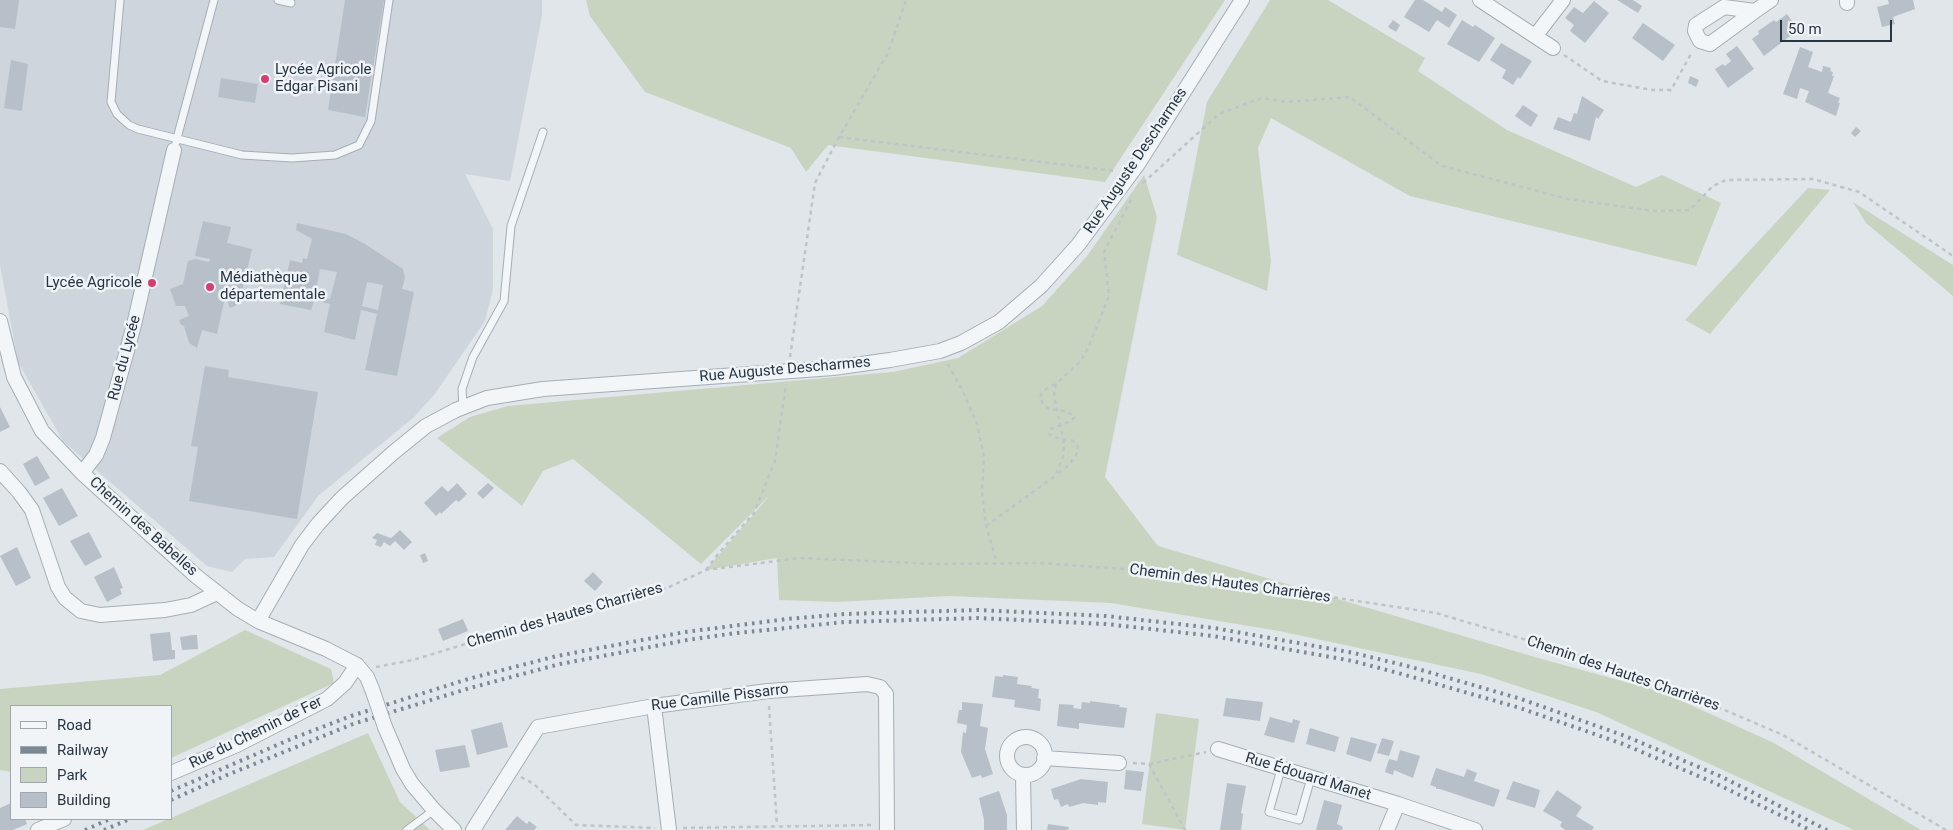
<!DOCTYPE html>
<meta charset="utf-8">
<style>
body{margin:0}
#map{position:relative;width:1953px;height:830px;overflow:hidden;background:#e0e6ea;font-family:Roboto,sans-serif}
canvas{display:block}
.legend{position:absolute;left:10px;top:705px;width:162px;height:115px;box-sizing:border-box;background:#f0f4f7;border:1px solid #a0a8af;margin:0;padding:6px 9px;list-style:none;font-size:15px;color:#273643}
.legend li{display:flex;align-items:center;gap:10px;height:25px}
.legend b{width:25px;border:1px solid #a0a8af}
.scale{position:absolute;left:1780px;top:20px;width:112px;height:22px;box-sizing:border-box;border:2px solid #273643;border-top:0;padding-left:6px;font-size:15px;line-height:18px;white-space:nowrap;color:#273643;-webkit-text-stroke:4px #f0f4f7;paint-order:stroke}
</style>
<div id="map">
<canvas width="1953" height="830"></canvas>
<ul class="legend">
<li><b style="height:6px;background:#f3f6f8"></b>Road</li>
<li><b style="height:6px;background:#788895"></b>Railway</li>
<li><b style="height:14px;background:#c9d4c0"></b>Park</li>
<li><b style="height:14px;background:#b7c0c8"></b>Building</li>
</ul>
<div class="scale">50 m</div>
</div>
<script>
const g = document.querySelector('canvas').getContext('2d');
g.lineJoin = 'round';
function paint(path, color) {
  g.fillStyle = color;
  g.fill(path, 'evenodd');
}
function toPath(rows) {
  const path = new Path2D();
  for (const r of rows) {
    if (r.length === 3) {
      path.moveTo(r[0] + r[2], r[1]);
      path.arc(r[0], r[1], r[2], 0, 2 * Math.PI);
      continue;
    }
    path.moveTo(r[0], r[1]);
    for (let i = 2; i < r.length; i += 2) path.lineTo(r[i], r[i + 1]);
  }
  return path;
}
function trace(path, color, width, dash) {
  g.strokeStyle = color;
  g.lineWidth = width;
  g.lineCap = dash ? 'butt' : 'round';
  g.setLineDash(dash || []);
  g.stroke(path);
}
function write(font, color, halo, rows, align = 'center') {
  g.font = font + ' Roboto,sans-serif';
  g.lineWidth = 5;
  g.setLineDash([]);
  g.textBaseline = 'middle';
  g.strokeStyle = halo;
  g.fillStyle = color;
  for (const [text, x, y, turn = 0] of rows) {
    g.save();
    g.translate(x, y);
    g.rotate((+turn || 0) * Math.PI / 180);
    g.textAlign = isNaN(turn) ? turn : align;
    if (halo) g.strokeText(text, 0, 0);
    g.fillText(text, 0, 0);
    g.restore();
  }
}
paint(toPath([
 [0,0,542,0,542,16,510,181,465,174,493,229,493,289,485,321,434,395,413,418,318,496,274,557,245,559,232,572,207,566,63,441,18,362,0,265]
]), '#ced5dc');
paint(toPath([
 [586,0,1225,0,1105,182,828,145,806,172,791,148,645,92,590,16],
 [1270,0,1328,0,1425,58,1418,71,1507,130,1636,187,1662,175,1721,203,1696,266,1410,196,1271,118,1258,148,1271,261,1267,291,1177,255,1207,102],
 [1144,175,1157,217,1105,477,1158,546,1538,658,1662,692,1774,743,1921,830,1854,830,1596,712,1481,674,1279,631,1111,603,949,596,837,602,779,600,777,558,706,570,770,495,701,564,573,459,543,471,522,506,437,438,470,417,508,406,893,372,958,358,1042,306,1087,256],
 [1808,188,1830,190,1710,334,1685,320],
 [1853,202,1953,265,1953,296,1866,223],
 [245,630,331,669,334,683,171,758,171,706,11,706,11,772,0,770,0,689,160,675],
 [1156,713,1199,719,1185,830,1142,824],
 [368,733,400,802,430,830,143,830]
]), '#c9d4c0');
paint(toPath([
 [0,0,19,0,15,29,0,27],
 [345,0,384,0,365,117,328,110],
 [1415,0,1423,0,1442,12,1445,7,1457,15,1449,28,1437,20,1429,32,1404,17],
 [1617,0,1633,0,1642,6,1638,13],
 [1888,0,1913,0,1915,9,1893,17,1895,24,1882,27,1877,7,1889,4],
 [1594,1,1609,13,1585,43,1570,31,1574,25,1565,18,1574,7,1583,13],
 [1787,14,1798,30,1764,56,1752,39,1759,34,1758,31,1774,20,1776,22],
 [1393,20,1400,25,1396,32,1388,27],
 [1462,20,1473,27,1475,25,1495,38,1479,62,1447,44],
 [1643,23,1675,45,1663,61,1632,38],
 [1501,43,1532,61,1520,79,1518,77,1513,85,1502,78,1506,70,1490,60],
 [1737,46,1754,69,1728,88,1715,69,1723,64,1725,66,1731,61,1726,54],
 [1800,47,1813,52,1808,67,1822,72,1823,66,1831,68,1830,71,1833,72,1832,76,1834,76,1828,93,1840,98,1838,103,1840,103,1836,116,1805,102,1809,91,1800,88,1797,99,1783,94],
 [11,60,28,64,22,111,4,108],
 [1690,76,1699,80,1696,87,1688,83],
 [221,78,258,84,255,103,218,97],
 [1582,96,1604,110,1598,119,1596,117,1590,141,1553,129,1558,117,1571,122,1574,113,1577,114],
 [1523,105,1538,115,1531,127,1515,116],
 [1856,127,1861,131,1855,137,1851,133],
 [203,221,231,227,227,243,252,249,239,304,230,308,227,300,224,302,217,334,202,330,197,348,189,343,184,326,181,325,179,320,189,316,185,306,176,306,170,289,183,284,188,261,195,259,209,262,210,259,195,256],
 [297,223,346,234,365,244,403,269,405,278,402,289,414,292,397,376,365,370,377,314,361,310,355,340,324,332,330,304,314,300,311,310,280,304,290,260,302,263,303,258,307,259,312,239,296,230],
 [320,269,337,272,330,299,315,296],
 [367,282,383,285,378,310,362,306],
 [205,366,229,370,228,377,318,392,297,519,189,501,198,447,191,446],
 [0,407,10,427,0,432],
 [37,456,50,478,35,486,23,464],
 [457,483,467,494,459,502,456,500,441,514,440,512,436,516,424,503,442,486,448,492],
 [488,483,494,488,483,499,477,493],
 [62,488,78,516,59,526,43,498],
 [400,530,412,542,404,550,395,541,390,546,384,542,381,547,375,545,377,540,372,538,377,533,391,538],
 [89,532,102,557,85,566,70,541],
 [17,547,31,578,16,586,0,556],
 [425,553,428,561,423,563,420,555],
 [114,567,123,588,120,589,122,594,107,602,94,577],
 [593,572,603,582,595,591,584,581],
 [463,619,468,631,443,641,438,629],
 [170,632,172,650,175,650,175,659,153,661,150,634],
 [193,635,197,635,198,649,182,650,180,637],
 [1003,675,1018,677,1017,684,1032,686,1031,688,1039,689,1038,698,1041,699,1040,711,1014,707,1015,700,992,697,995,676,1003,677],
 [1226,698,1263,702,1260,721,1223,716],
 [1090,701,1120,705,1119,707,1127,708,1124,728,1079,723,1079,729,1057,726,1059,704,1074,705,1073,708,1081,709,1082,702,1090,703],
 [962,702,983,704,980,726,988,728,985,749,993,774,982,778,981,775,972,778,961,752,963,732,966,733,967,725,957,723,959,710,962,710],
 [1270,717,1292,723,1293,719,1300,721,1294,743,1264,735],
 [502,722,508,747,477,755,471,730],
 [1310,728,1339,737,1335,752,1306,744],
 [1351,737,1377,744,1371,762,1346,754],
 [1382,738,1394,741,1389,756,1377,753],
 [465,745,470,767,440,772,435,750],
 [1400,750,1420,756,1413,778,1394,770,1393,775,1385,772,1389,759,1397,761],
 [1436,768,1464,777,1467,769,1477,773,1474,781,1500,790,1494,807,1440,789,1436,789,1436,787,1430,785],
 [1126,770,1144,772,1141,791,1124,789],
 [1081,779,1108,782,1106,803,1098,802,1098,805,1083,803,1069,807,1068,804,1061,807,1058,799,1054,800,1051,789],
 [1513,781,1540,790,1535,808,1506,799],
 [1227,783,1246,786,1241,813,1243,814,1241,830,1220,830],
 [1557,790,1582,807,1576,816,1594,827,1592,830,1565,830,1560,826,1562,822,1543,811],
 [999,791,1007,815,1007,830,984,830,984,820,979,798],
 [1324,800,1342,805,1337,824,1343,827,1342,830,1316,830],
 [11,803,11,819,25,819,27,824,13,830,0,830,0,808],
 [517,816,527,824,529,821,537,827,534,830,505,830],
 [1048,824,1069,827,1068,830,1047,830]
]), '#b7c0c8');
const lane = toPath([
 [120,0,111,102,117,114,129,125,138,129,242,155,292,158,335,155,359,145,371,121,389,0],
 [278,0,291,3],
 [176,142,214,0],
 [463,407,462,389,473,357,504,301,511,226,543,132],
 [1281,769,1269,812,1299,820,1311,778],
 [407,830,434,810]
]);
const street = toPath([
 [1480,0,1553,48],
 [1847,0,1847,3],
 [1724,7,1755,11,1710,44,1700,41,1695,31,1696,25,1724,7],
 [1755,11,1771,0],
 [1536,35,1563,0],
 [0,321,14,377,42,431,82,473,196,576,238,609,258,621,326,649,357,665,367,677,372,689],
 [0,471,19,492,32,510,58,587,65,598,81,611,100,615,165,610,191,605,217,593],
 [82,473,96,455,103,438,134,325,174,150],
 [258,621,302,545,318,524,342,498,394,452,426,426,456,410,487,398,543,389,833,368,890,360,940,351,961,343,999,322,1041,286,1078,245,1138,164,1242,0],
 [654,706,669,830],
 [385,727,403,769,412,784,434,810,454,830],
 [1026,756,19],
 [1218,749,1398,804,1475,830],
 [1044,758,1119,763],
 [171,773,237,745,327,699,345,683,357,665],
 [1023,775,1024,830],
 [38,830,64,819],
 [473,830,538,727,654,706,768,691,867,684,880,687,886,694,887,830],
 [1387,830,1398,804]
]);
trace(lane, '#a5aeb5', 9);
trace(street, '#a5aeb5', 16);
trace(toPath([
 [1564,55,1602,81,1652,90,1671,90,1692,52],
 [839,137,1115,171],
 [1143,183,1219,114,1262,98,1287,102,1350,97,1442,166,1568,199,1654,211,1690,210,1713,186,1726,180,1813,179,1859,192,1953,256],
 [790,357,815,183,839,137,888,53,906,0],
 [948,364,964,394,977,424,984,456,982,492,986,526,997,563],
 [1055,384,1043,391,1040,397,1043,404,1049,409,1066,411,1075,417,1069,422,1050,429,1049,434,1053,437,1073,441,1078,447,1076,455,1069,465,1056,475],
 [986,526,1055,476,1063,457,1064,443,1054,396,1056,384,1081,361,1089,346,1109,296,1104,252,1132,198],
 [706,570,718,554,754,513,775,461,786,384],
 [376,667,413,660,505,632,656,593,706,570,801,558,936,564,1040,563,1167,572,1436,613,1577,655,1687,694,1783,735,1946,830],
 [769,706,777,826],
 [1133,763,1149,764,1206,752],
 [1149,764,1185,830],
 [521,777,534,784,576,825,655,828],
 [683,828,872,825]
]), '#bec4c9', 2.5, [4, 4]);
trace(lane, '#f3f6f8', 7);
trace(street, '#f3f6f8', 14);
trace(toPath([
 [171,791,291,739,351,716,468,679,557,656,685,632,787,619,845,614,977,610,1106,616,1214,628,1354,653,1411,667,1521,699,1625,736,1720,776,1827,830],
 [171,800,227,775,353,724,470,688,560,664,687,640,736,633,845,622,977,618,1106,624,1213,636,1353,661,1409,676,1520,708,1623,744,1717,784,1810,830],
 [85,830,110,819],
 [104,830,130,819]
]), '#788895', 4, [2.5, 5]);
const streetBridge = toPath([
 [372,689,385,727]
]);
trace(streetBridge, '#a5aeb5', 16, []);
trace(streetBridge, '#f3f6f8', 14);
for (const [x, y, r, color] of [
 [265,79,5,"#d73d70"],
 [152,283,5,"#d73d70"],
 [210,287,5,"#d73d70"]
]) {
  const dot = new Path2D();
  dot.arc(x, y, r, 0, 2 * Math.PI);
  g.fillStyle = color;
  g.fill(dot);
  trace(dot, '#f0f4f7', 2);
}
write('15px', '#273643', '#f0f4f7', [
 ["Lycée Agricole",275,70],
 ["Edgar Pisani",275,87],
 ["Médiathèque",220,278],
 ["départementale",220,295],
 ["Lycée Agricole",142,283,"right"]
], 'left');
write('15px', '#273643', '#f0f4f7', [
 ["Rue Auguste Descharmes",1136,161,-56],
 ["Rue du Lycée",125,358,-75],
 ["Rue Auguste Descharmes",785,370,-5],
 ["Chemin des Babelles",143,527,42],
 ["Chemin des Hautes Charrières",1230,584,8],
 ["Chemin des Hautes Charrières",565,616,-16],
 ["Chemin des Hautes Charrières",1623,674,19],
 ["Rue Camille Pissarro",720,698,-7],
 ["Rue du Chemin de Fer",256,733,-26],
 ["Rue Édouard Manet",1308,777,17]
]);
</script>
